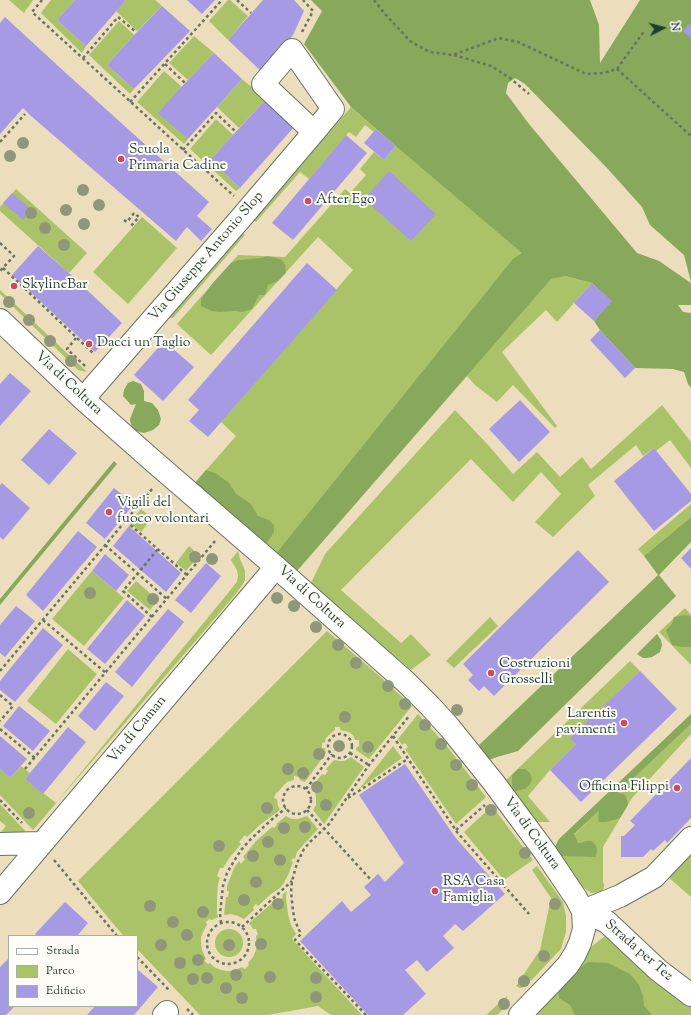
<!DOCTYPE html>
<style>
body{margin:0}
#map{position:relative;width:691px;height:1015px;overflow:hidden;background:#ecdebc;font-family:"Sorts Mill Goudy",serif}
canvas{display:block}
.legend{position:absolute;left:8px;top:935px;width:130px;height:72px;box-sizing:border-box;background:#fdfcf7;border:1px solid #a4b0a9;margin:0;padding:5px 7px;list-style:none;font-size:12px;color:#1f3d34}
.legend li{display:flex;align-items:center;gap:8px;height:20px}
.legend b{width:20px;border:1px solid #a4b0a9}
.north{position:absolute;left:643px;top:8px;width:40px;height:40px;-webkit-text-stroke:3px #fdfcf7;paint-order:stroke;rotate:84deg;font-size:11px;font-weight:700;line-height:16px;text-align:center;color:#1f3d34}
.north::after{content:'';display:block;margin:auto;width:14px;height:18px;background:#1f3d34;clip-path:polygon(50% 0,100% 100%,50% 72%,0 100%)}
</style>
<div id="map">
<canvas width="691" height="1015"></canvas>
<ul class="legend">
<li><b style="height:5px;background:#fff"></b>Strada</li>
<li><b style="height:11px;background:#abc368"></b>Parco</li>
<li><b style="height:11px;background:#a79ae4"></b>Edificio</li>
</ul>
<div class="north">N</div>
</div>
<script>
const g = document.querySelector('canvas').getContext('2d');
g.lineJoin = 'round';
function paint(path, color) {
  g.fillStyle = color;
  g.fill(path, 'evenodd');
}
function toPath(rows) {
  const path = new Path2D();
  for (const r of rows) {
    if (r.length === 3) {
      path.moveTo(r[0] + r[2], r[1]);
      path.arc(r[0], r[1], r[2], 0, 2 * Math.PI);
      continue;
    }
    path.moveTo(r[0], r[1]);
    for (let i = 2; i < r.length; i += 2) path.lineTo(r[i], r[i + 1]);
  }
  return path;
}
function trace(path, color, width, dash) {
  g.strokeStyle = color;
  g.lineWidth = width;
  g.lineCap = dash ? 'butt' : 'round';
  g.setLineDash(dash || []);
  g.stroke(path);
}
function write(font, color, halo, rows, align = 'center') {
  g.font = font + ' "Sorts Mill Goudy",serif';
  g.lineWidth = 4;
  g.setLineDash([]);
  g.textBaseline = 'middle';
  g.strokeStyle = halo;
  g.fillStyle = color;
  for (const [text, x, y, turn = 0] of rows) {
    g.save();
    g.translate(x, y);
    g.rotate((+turn || 0) * Math.PI / 180);
    g.textAlign = isNaN(turn) ? turn : align;
    if (halo) g.strokeText(text, 0, 0);
    g.fillText(text, 0, 0);
    g.restore();
  }
}
paint(toPath([
 [9,0,33,0,24,13],
 [51,0,75,0,57,20,86,46,82,53,41,13],
 [126,0,155,0,162,6,137,31,116,11],
 [228,0,230,0,248,16,228,40,209,21],
 [119,21,134,35,107,65,134,89,130,94,89,55],
 [194,36,214,53,188,80,169,63],
 [164,71,182,87,188,139,184,144,137,102],
 [242,79,266,99,239,128,217,107],
 [351,107,376,129,374,132,365,125,356,137,349,132,309,179,300,172,256,222,253,220],
 [216,119,233,135,210,160,240,188,236,191,190,149],
 [396,146,523,253,565,276,592,283,557,322,546,310,502,352,557,426,555,428,513,385,497,402,475,385,467,376,296,572,194,484,236,436,221,422,353,270,318,237,211,355,177,324,238,255,285,257,345,189,350,193,366,175,360,169,374,152,384,160],
 [16,189,87,253,69,273,0,211,0,207],
 [142,217,177,248,128,304,93,272],
 [242,233,245,235,173,318,168,318],
 [0,290,87,372,78,370,0,294],
 [662,405,691,442,691,468,670,440,656,451,654,448,643,456,636,445,588,485,595,496,553,537,535,522,561,494,541,472,513,502,471,459,341,590,401,643,411,634,431,655,411,670,311,583,325,554,455,410,490,447,513,474,537,452,560,477,582,457,591,469],
 [691,504,691,517,644,556,638,549],
 [141,509,152,518,141,532,129,523],
 [189,546,199,555,186,571,176,563],
 [238,551,240,559,244,568,245,571,245,580,243,584,235,595,33,830,0,795,0,769,10,778,21,766,30,773,25,779,56,803,237,582,238,576,237,570,231,560],
 [92,571,124,598,84,646,52,619],
 [136,581,158,600,150,610,127,591],
 [685,608,691,615,691,665,659,632],
 [490,617,498,626,454,668,446,661],
 [327,631,376,673,412,706,369,759,356,750,356,748,359,746,359,740,355,740,353,735,349,732,340,730,340,727,335,727,335,730,330,734,326,738,325,742,322,743,322,748,325,748,326,753,305,782,300,780,299,777,294,776,294,780,287,782,282,787,278,792,276,793,274,798,277,799,278,806,280,810,261,824,247,837,245,835,239,842,241,844,230,857,223,868,220,868,217,876,220,878,218,884,217,897,217,913,218,917,212,920,209,919,206,922,207,925,204,930,201,937,201,943,202,950,206,959,204,961,208,964,210,963,214,967,221,970,228,971,235,970,242,967,245,969,249,965,248,963,253,957,256,950,257,943,256,936,258,934,256,929,253,929,249,923,278,898,280,900,283,897,282,895,287,891,286,898,288,914,291,925,296,934,292,939,362,1015,331,1015,318,1006,268,1015,200,1015,137,949,137,936,124,936,115,926,78,881],
 [68,649,97,674,56,724,27,701],
 [630,661,640,671,571,738,576,744,550,770,528,796,550,822,536,822,505,781],
 [418,714,446,745,486,797,456,824,405,749,408,747,405,743,402,745,398,739],
 [691,724,691,734,632,798,603,847,603,882,604,884,604,887,603,890,600,892,591,893,583,887,555,847,559,839,564,844],
 [393,746,402,758,359,789],
 [351,757,364,767,324,824,313,810,316,805,316,798,315,792,312,787,322,774,325,775,328,771,326,769,334,760,339,761,344,761],
 [0,804,30,836,0,833,6,826,0,821],
 [492,806,533,860,504,880,464,832],
 [286,816,292,819,298,819,307,816,318,829,304,844,297,852,295,859,293,858,291,861,293,862,289,873,284,883,280,888,271,894,258,906,256,904,253,907,254,910,244,919,238,916,231,914,224,915,226,897,228,897,229,891,227,891,227,886,234,868,239,861,241,864,245,859,243,857,256,841,272,827,274,828,277,825,276,824],
 [691,850,691,897,667,876],
 [537,866,563,902,566,916,566,932,561,949,525,987,520,988,516,986,540,950,551,898,532,870],
 [229,943,14],
 [609,933,691,1003,691,1015,532,1015,587,950],
 [507,996,507,1005,497,1015,486,1015]
]), '#abc368');
paint(toPath([
 [311,0,590,0,599,25,600,63,640,0,691,0,691,282,684,255,650,225,642,207,607,168,525,84,515,78,508,83,506,93,529,124,637,253,659,261,691,283,691,305,678,305,683,312,691,313,691,388,688,384,684,372,673,369,635,368,600,330,594,321,611,301,592,283,565,276,551,279,296,572,275,555,513,259,522,253,398,148,351,107,304,44,322,11],
 [268,256,280,259,285,264,286,273,278,281,268,285,265,295,259,295,252,309,242,312,235,311,219,312,212,311,201,306,201,299,212,284,231,263,239,260,261,258],
 [133,381,141,384,144,391,144,401,152,403,158,410,161,419,159,425,153,430,144,433,136,431,131,425,130,419,136,404,131,405,123,396,124,390,128,383],
 [114,461,117,464,0,605,0,599],
 [206,470,217,474,229,483,236,494,251,504,258,516,269,520,274,525,274,532,265,546,194,484],
 [691,517,691,542,659,575,676,596,518,751,497,757,489,760,478,746,658,575,644,556],
 [685,615,691,617,691,647,681,647,672,645,666,630,672,624,674,617],
 [657,634,661,640,662,645,660,652,652,657,647,658,643,658,637,654],
 [691,714,691,724,618,793,624,794,626,796,628,805,620,818,606,822,599,822,598,819,599,811,574,834,578,843,581,843,586,841,592,841,596,846,597,850,596,857,562,856,555,847,559,839],
 [518,769,525,769,530,773,532,780,531,783,525,789,515,791,512,786,512,775],
 [588,962,608,963,630,974,639,985,643,996,644,1006,652,1015,575,1015,570,1005,559,998,558,988,575,972]
]), '#88a95c');
paint(toPath([
 [75,0,126,0,86,46,57,20],
 [187,0,215,0,202,14],
 [263,0,294,0,304,11,293,35,262,72,228,40],
 [162,6,190,31,134,89,107,65,134,35],
 [5,17,68,75,209,202,197,216,212,229,201,241,187,227,176,241,31,116,23,108,0,134,0,23],
 [688,24,691,26,691,37,683,32],
 [214,53,242,79,188,139,158,113,185,83],
 [266,99,295,126,240,188,210,160],
 [376,129,396,146,384,160,364,143],
 [346,135,367,153,293,240,272,223],
 [389,171,436,214,411,241,364,199],
 [12,193,32,210,23,220,3,203],
 [38,246,69,273,122,323,95,352,12,275],
 [307,263,337,290,208,437,189,421,199,410,188,400],
 [592,283,612,301,594,321,574,303],
 [600,330,635,368,625,378,590,340],
 [164,341,194,367,163,401,134,375],
 [10,373,31,391,0,426,0,384],
 [520,400,550,432,519,462,489,429],
 [49,429,77,453,49,485,21,460],
 [654,448,691,494,691,501,654,531,614,481],
 [2,483,30,508,3,540,0,537,0,485],
 [114,488,134,504,105,539,86,523],
 [129,526,181,573,166,592,113,546],
 [78,531,97,547,43,611,26,595],
 [691,548,691,569,681,558],
 [578,550,609,582,494,696,484,686,479,691,468,680,473,675,463,664],
 [105,554,129,575,116,591,92,571],
 [206,563,221,576,191,613,175,600],
 [127,600,145,616,105,664,87,649],
 [16,606,35,621,5,657,0,653,0,625],
 [168,609,184,622,132,687,115,672],
 [43,628,63,645,15,702,0,690,0,681],
 [640,671,677,709,581,802,550,770,576,744,570,738],
 [106,682,124,696,95,731,78,716],
 [19,706,50,731,33,751,3,726],
 [68,727,86,742,43,794,25,779],
 [0,736,27,759,10,778,0,769],
 [691,758,691,818,667,843,665,840,653,851,651,849,643,857,621,857,621,836,624,836,635,825,630,821],
 [405,764,455,837,505,894,463,931,455,924,443,936,454,948,427,972,417,960,405,970,426,994,403,1015,368,1015,300,941,342,901,351,912,371,895,364,887,378,874,385,882,404,863,359,795],
 [65,902,88,923,77,936,38,936,35,934],
 [9,958,9,1006,15,1006,6,1015,0,1015,0,967],
 [137,969,158,987,134,1015,87,1015,95,1006,137,1006]
]), '#a79ae4');
const minor = toPath([
 [292,50,333,109,314,132,263,84,292,50],
 [0,320,83,399,152,460,276,567,406,682,430,706,450,728,494,783,545,852,576,898,583,911,584,929,580,943,575,954,568,965,554,980,520,1015],
 [83,399,241,218,314,132],
 [0,844,42,843],
 [0,893,276,567],
 [583,911,607,922,658,970,691,995],
 [583,911,620,896,654,877,691,838],
 [164,1015,167,1012]
]);
trace(minor, '#677564', 24);
trace(toPath([
 [42,0,32,12,234,196],
 [237,0,251,13],
 [374,0,384,13,410,41,430,52,453,55,499,38,518,42,586,74,603,73,617,69,645,30],
 [302,32,313,11,303,0],
 [454,55,491,66,510,78,529,94],
 [83,58,118,17,136,32],
 [165,64,185,83],
 [617,69,691,136],
 [130,102,222,0],
 [0,142,25,114],
 [183,150,216,113,236,132],
 [124,220,127,222,134,213,139,217,131,226],
 [0,243,14,256,0,271],
 [3,268,94,354],
 [76,338,67,349,85,366],
 [126,521,187,575],
 [105,545,167,599],
 [152,617,123,591,158,549],
 [43,620,106,673],
 [0,671,153,488],
 [0,695,13,706,0,721],
 [0,729,35,758],
 [340,746,12],
 [393,736,457,832,529,914],
 [350,753,369,765],
 [25,769,215,541],
 [297,800,14],
 [306,789,332,754],
 [348,798,406,760],
 [0,800,22,823],
 [307,810,371,880],
 [456,830,485,805],
 [54,860,117,936],
 [228,943,21],
 [221,923,220,914,223,886,227,873,234,861,241,850,250,840,270,821,286,808],
 [242,927,292,881],
 [137,957,170,991],
 [187,1009,193,1015],
 [366,1015,295,940,301,934,295,921,293,911,291,892,292,881,297,863,304,849,310,842,329,824,369,765,410,715]
]), '#677564', 2.5, [3, 3]);
trace(minor, '#fff', 22);
g.fillStyle = '#8e9878';
for (const [x, y] of [
 [23,143],
 [10,156],
 [83,190],
 [99,205],
 [66,210],
 [31,213],
 [84,224],
 [45,228],
 [64,245],
 [9,302],
 [29,320],
 [50,341],
 [71,361],
 [195,557],
 [212,559],
 [90,593],
 [277,598],
 [153,599],
 [294,606],
 [316,627],
 [338,645],
 [356,663],
 [388,686],
 [405,704],
 [457,710],
 [345,717],
 [425,725],
 [441,744],
 [339,746],
 [368,747],
 [319,754],
 [456,765],
 [288,769],
 [303,773],
 [472,785],
 [317,787],
 [326,805],
 [267,808],
 [491,810],
 [29,813],
 [305,827],
 [284,828],
 [268,842],
 [219,846],
 [525,853],
 [253,856],
 [280,860],
 [256,882],
 [244,900],
 [278,904],
 [555,904],
 [150,906],
 [203,912],
 [173,922],
 [187,935],
 [261,944],
 [161,945],
 [229,945],
 [544,956],
 [198,960],
 [180,963],
 [236,975],
 [270,977],
 [207,978],
 [316,978],
 [193,979],
 [524,981],
 [226,988],
 [316,997],
 [242,998],
 [504,1004]
]) {
  g.beginPath();
  g.arc(x, y, 6, 0, 2 * Math.PI);
  g.fill();
}
for (const [x, y, r, color] of [
 [121,159,4,"#d1495b"],
 [308,201,4,"#d1495b"],
 [14,286,4,"#d1495b"],
 [89,344,4,"#d1495b"],
 [109,512,4,"#d1495b"],
 [491,673,4,"#d1495b"],
 [624,723,4,"#d1495b"],
 [677,788,4,"#d1495b"],
 [435,891,4,"#d1495b"]
]) {
  const dot = new Path2D();
  dot.arc(x, y, r, 0, 2 * Math.PI);
  g.fillStyle = color;
  g.fill(dot);
  trace(dot, '#fdfcf7', 1.5);
}
write('14px', '#1f3d34', '#fdfcf7', [
 ["Scuola",129,151],
 ["Primaria Cadine",129,167],
 ["After Ego",316,201],
 ["SkylineBar",22,286],
 ["Dacci un Taglio",97,344],
 ["Vigili del",117,504],
 ["fuoco volontari",117,520],
 ["Costruzioni",499,665],
 ["Grosselli",499,681],
 ["Larentis",616,715,"right"],
 ["pavimenti",616,731,"right"],
 ["Officina Filippi",669,788,"right"],
 ["RSA Casa",443,883],
 ["Famiglia",443,899]
], 'left');
write('14px', '#1f3d34', '#fdfcf7', [
 ["Via Giuseppe Antonio Slop",207,257,-49],
 ["Via di Coltura",68,384,43],
 ["Via di Coltura",311,598,42],
 ["Via di Caman",138,730,-50],
 ["Via di Coltura",531,834,54],
 ["Strada per Tez",638,951,41]
]);
</script>
